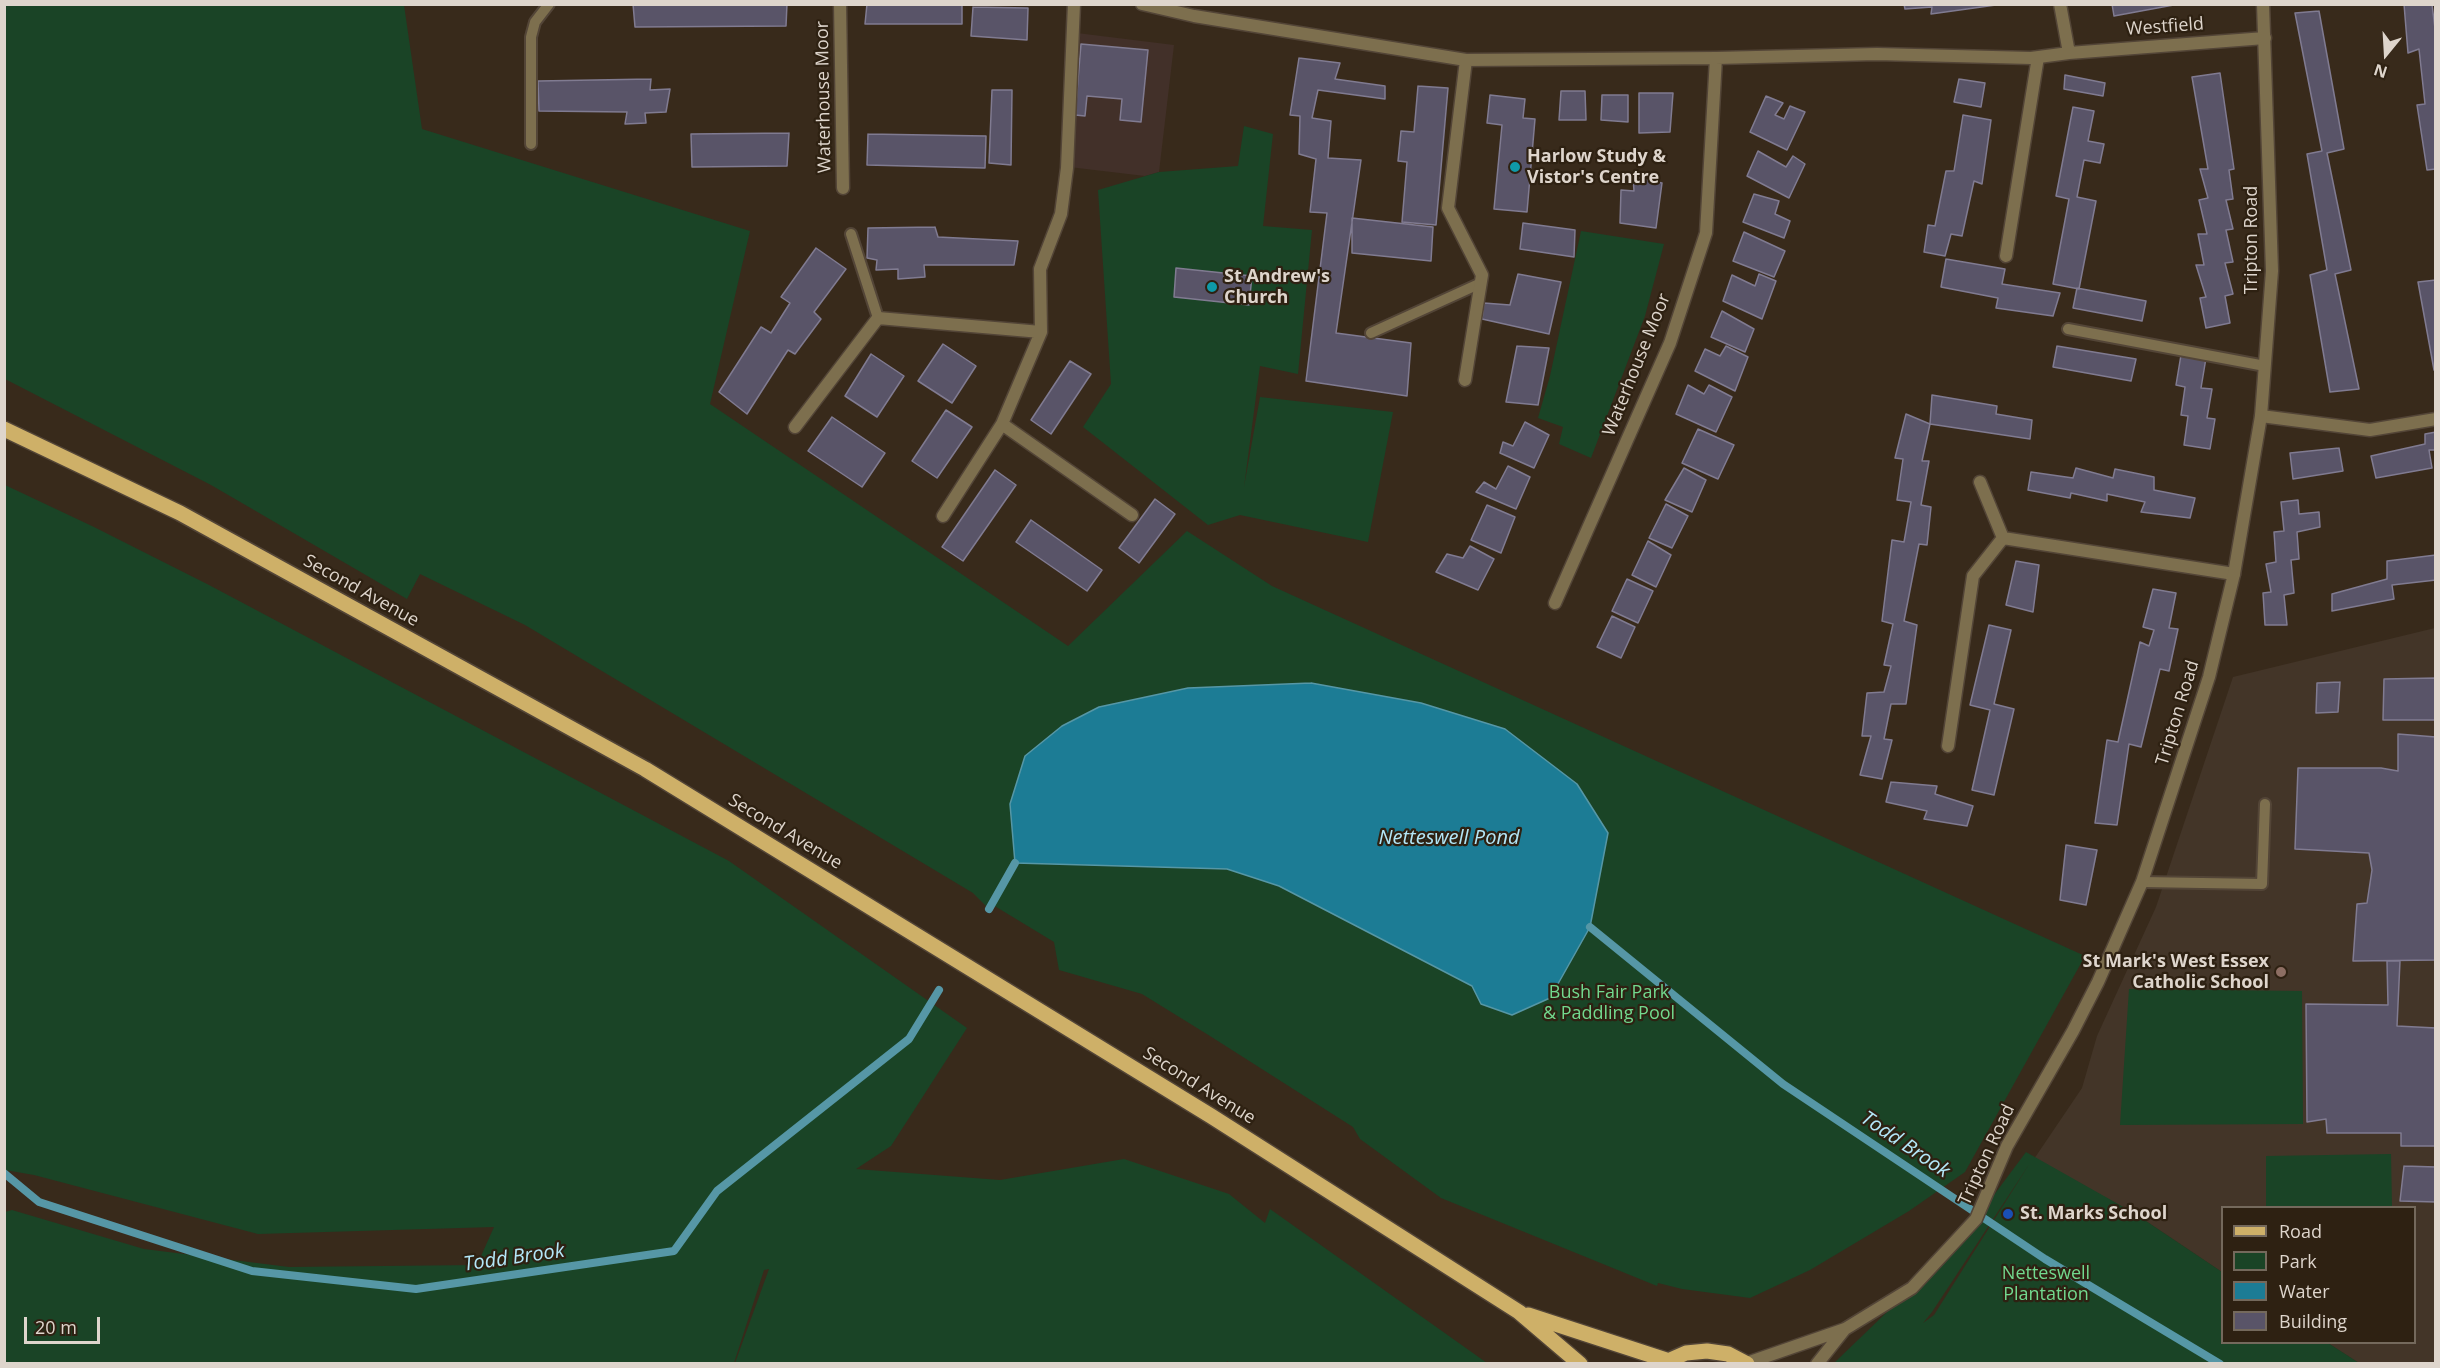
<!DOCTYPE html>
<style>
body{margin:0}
#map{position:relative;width:2440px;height:1368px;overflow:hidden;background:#382a1b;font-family:"Open Sans",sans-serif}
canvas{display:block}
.frame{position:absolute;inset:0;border:6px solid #ded5cc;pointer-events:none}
.legend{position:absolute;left:2221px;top:1206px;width:195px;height:138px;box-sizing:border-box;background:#2e2112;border:2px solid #74695c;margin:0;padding:8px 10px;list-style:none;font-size:18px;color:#ded5cc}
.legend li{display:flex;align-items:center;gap:12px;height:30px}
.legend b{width:30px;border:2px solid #74695c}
.north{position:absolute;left:2356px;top:24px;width:60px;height:60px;-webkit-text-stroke:4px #2e2112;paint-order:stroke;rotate:198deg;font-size:16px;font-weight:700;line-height:24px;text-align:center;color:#ded5cc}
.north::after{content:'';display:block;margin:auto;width:21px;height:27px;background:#ded5cc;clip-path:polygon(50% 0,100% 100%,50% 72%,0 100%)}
.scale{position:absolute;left:24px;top:1317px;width:76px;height:27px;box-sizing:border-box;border:3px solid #ded5cc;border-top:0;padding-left:8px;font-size:18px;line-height:21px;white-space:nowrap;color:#ded5cc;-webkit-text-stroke:4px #2e2112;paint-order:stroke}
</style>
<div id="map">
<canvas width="2440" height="1368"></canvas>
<div class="frame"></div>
<ul class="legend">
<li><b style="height:8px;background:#ceb068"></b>Road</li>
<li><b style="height:16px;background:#1a4426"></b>Park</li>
<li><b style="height:16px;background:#1c7c95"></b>Water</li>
<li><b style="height:16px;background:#595468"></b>Building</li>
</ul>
<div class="north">N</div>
<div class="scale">20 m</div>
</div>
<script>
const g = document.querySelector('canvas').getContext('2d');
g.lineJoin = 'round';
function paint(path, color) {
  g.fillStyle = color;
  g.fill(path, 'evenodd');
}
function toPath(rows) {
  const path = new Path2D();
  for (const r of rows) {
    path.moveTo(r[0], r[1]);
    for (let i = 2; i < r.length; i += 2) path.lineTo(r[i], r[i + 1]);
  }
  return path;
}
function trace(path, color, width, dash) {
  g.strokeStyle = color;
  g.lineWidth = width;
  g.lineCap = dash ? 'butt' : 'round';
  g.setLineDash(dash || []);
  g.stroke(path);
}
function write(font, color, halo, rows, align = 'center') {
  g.font = font + ' "Open Sans",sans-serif';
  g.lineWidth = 4.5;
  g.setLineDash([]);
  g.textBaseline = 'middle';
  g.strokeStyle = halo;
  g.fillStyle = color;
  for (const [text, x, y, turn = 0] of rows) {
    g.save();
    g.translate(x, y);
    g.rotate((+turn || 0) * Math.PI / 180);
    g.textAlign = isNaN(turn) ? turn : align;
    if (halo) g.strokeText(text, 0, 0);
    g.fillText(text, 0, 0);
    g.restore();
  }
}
paint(toPath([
 [1077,33,1174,45,1159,172,1145,176,1069,167]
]), '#423029');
paint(toPath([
 [2435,628,2435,1363,2359,1363,2328,1343,2414,1342,2414,1208,2222,1208,2222,1272,2134,1213,2034,1159,2082,1088,2097,1036,2156,907,2233,677]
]), '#433528');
paint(toPath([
 [4,5,404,5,422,129,750,231,710,404,1068,646,1187,531,1272,586,2085,956,1965,1172,1909,1211,1810,1270,1750,1298,1682,1289,1658,1283,1657,1286,1441,1198,1360,1139,1353,1127,1210,1036,1142,994,1059,970,1054,942,993,905,989,909,973,893,525,625,420,574,407,599,211,485,5,379],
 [1244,126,1273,134,1263,226,1312,230,1298,374,1260,366,1244,487,1260,397,1393,412,1368,542,1240,515,1208,525,1083,427,1111,384,1098,190,1159,172,1238,166],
 [1581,231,1664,244,1645,316,1591,458,1559,444,1563,427,1538,418,1550,376],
 [5,485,94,527,209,585,729,861,967,1028,891,1146,856,1169,1000,1180,1124,1159,1229,1194,1265,1223,1270,1209,1487,1363,1228,1364,1228,1361,1223,1364,735,1363,769,1269,764,1270,734,1363,5,1363,5,1212,12,1210,144,1249,289,1267,477,1265,494,1227,258,1234,34,1175,5,1170],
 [2129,989,2302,991,2303,1124,2120,1125],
 [2026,1152,2134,1213,2222,1272,2222,1342,2328,1343,2359,1363,1833,1364,1912,1288,1976,1219],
 [2030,1163,1934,1315,1923,1323,1932,1312],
 [2391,1154,2392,1207,2266,1207,2266,1156]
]), '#1a4426');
const water = toPath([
 [1311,683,1421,703,1505,729,1577,784,1608,833,1590,927,1550,998,1512,1015,1481,1004,1472,986,1279,886,1227,869,1015,863,1010,804,1025,756,1062,726,1099,707,1188,688,1311,683]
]);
paint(water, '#1c7c95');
trace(water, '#5697a6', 1.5);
trace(toPath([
 [989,909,1015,863],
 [1590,927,1783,1084,2045,1259,2220,1364],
 [4,1173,39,1202,252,1271,416,1289,674,1251,717,1191,909,1039,939,990]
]), '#5697a6', 8);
const building = toPath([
 [633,4,787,4,786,26,635,27,633,4],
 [867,4,962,4,962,24,865,24,867,4],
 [1904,4,2003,4,1931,14,1932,7,1905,9,1904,4],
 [2112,4,2179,4,2114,16,2112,4],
 [2404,4,2432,4,2436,37,2436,169,2427,170,2417,105,2425,104,2419,49,2408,53,2404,4],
 [973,7,1028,8,1027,40,971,36,973,7],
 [2319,11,2344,149,2327,153,2351,270,2335,274,2359,389,2330,392,2310,275,2327,270,2307,154,2322,151,2295,13,2319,11],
 [1081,44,1148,50,1141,122,1120,120,1122,99,1087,96,1085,116,1075,115,1081,44],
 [1299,58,1340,63,1335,79,1385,86,1385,99,1318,90,1312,118,1331,121,1328,158,1361,160,1336,333,1411,343,1407,396,1306,381,1327,213,1310,212,1316,159,1299,154,1300,116,1290,115,1299,58],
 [2220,73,2234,169,2229,170,2233,199,2226,200,2233,229,2226,230,2233,262,2225,263,2233,294,2225,296,2230,323,2206,328,2200,298,2206,297,2196,265,2204,265,2198,234,2207,234,2199,200,2208,198,2200,169,2208,169,2192,77,2220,73],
 [2065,75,2105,83,2103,96,2064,89,2065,75],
 [651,79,650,90,670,89,666,112,645,113,646,123,625,124,627,112,539,111,538,81,651,79],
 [1959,79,1985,83,1981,107,1954,102,1959,79],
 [1418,86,1448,88,1436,225,1402,222,1407,162,1398,161,1401,131,1414,132,1418,86],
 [992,90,1012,90,1011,165,989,163,992,90],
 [1561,91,1585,91,1586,120,1559,120,1561,91],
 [1639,93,1673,93,1670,132,1639,133,1639,93],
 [1490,95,1525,99,1523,118,1535,119,1527,212,1494,209,1502,125,1487,123,1490,95],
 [1602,95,1628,95,1628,122,1601,120,1602,95],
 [1766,96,1783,103,1775,115,1784,119,1790,106,1805,112,1787,150,1750,132,1766,96],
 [2073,107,2094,111,2088,141,2104,144,2100,163,2084,160,2077,197,2096,201,2079,289,2053,284,2069,199,2056,196,2073,107],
 [1963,115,1991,120,1982,184,1974,181,1962,236,1951,234,1945,256,1924,252,1928,225,1935,226,1946,171,1954,171,1963,115],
 [789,133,787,166,692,167,691,134,789,133],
 [868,134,986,136,985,168,867,165,868,134],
 [1758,151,1786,167,1793,156,1805,164,1789,198,1747,176,1758,151],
 [1633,177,1662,183,1656,228,1620,223,1621,190,1634,191,1633,177],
 [1754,194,1779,201,1775,214,1790,221,1784,238,1743,222,1754,194],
 [1352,218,1433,227,1431,261,1352,253,1352,218],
 [1523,223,1575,230,1574,257,1520,249,1523,223],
 [935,227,938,237,1018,241,1014,265,924,265,925,277,898,279,898,269,876,270,877,260,867,258,868,228,935,227],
 [1744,232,1785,251,1774,277,1733,261,1744,232],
 [816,248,846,269,814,312,821,319,795,354,788,350,747,414,719,392,761,327,771,333,790,303,781,297,816,248],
 [1946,259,2005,269,2002,284,2060,293,2053,316,1996,308,1998,298,1941,287,1946,259],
 [1176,268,1252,276,1249,305,1174,297,1176,268],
 [1518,274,1561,282,1549,334,1482,319,1484,303,1510,305,1518,274],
 [1759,274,1776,281,1762,319,1723,301,1732,275,1755,286,1759,274],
 [2436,280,2436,370,2434,370,2418,282,2436,280],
 [2077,288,2146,301,2142,321,2073,308,2077,288],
 [1722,311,1754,329,1745,352,1711,337,1722,311],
 [943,344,976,366,952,403,918,381,943,344],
 [1517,346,1549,348,1538,405,1506,402,1517,346],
 [1726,346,1748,357,1735,391,1695,371,1705,349,1720,356,1726,346],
 [2057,346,2136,359,2131,381,2053,367,2057,346],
 [871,354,904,376,877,417,845,396,871,354],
 [2181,355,2206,358,2201,388,2212,389,2207,418,2215,419,2210,449,2184,445,2188,416,2181,415,2185,387,2176,385,2181,355],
 [1070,361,1091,374,1051,434,1031,420,1070,361],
 [1688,385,1704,394,1709,385,1732,397,1716,432,1676,414,1688,385],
 [1932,395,1997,406,1996,414,2032,420,2030,439,1930,424,1932,395],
 [946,410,972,427,937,478,912,461,946,410],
 [1906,414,1930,424,1922,461,1929,461,1921,505,1931,507,1927,545,1919,544,1904,621,1917,625,1906,704,1891,704,1884,739,1892,740,1882,779,1860,775,1871,736,1862,736,1867,693,1884,692,1891,666,1884,665,1893,624,1882,621,1892,540,1904,542,1911,502,1897,500,1903,459,1895,458,1906,414],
 [832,417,885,453,862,487,808,451,832,417],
 [1525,422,1549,435,1534,468,1500,453,1503,442,1513,446,1525,422],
 [1698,429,1734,445,1718,479,1682,463,1698,429],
 [2436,432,2436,450,2429,450,2432,468,2376,478,2371,456,2425,444,2425,434,2436,432],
 [2339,448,2343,471,2293,479,2290,453,2339,448],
 [1508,466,1530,477,1516,509,1476,492,1484,482,1496,489,1508,466],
 [1684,468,1706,480,1692,512,1665,500,1684,468],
 [2076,468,2113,478,2115,469,2154,477,2154,490,2195,498,2190,518,2141,512,2145,502,2107,494,2107,501,2071,493,2070,498,2028,490,2031,472,2073,478,2076,468],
 [995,470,1016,485,963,561,942,547,995,470],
 [1155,499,1175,514,1139,563,1119,548,1155,499],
 [2298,500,2299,514,2319,512,2320,527,2297,532,2299,559,2291,560,2294,593,2284,595,2287,625,2265,625,2263,593,2271,592,2266,564,2276,562,2274,532,2284,531,2281,502,2298,500],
 [1666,504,1688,516,1672,548,1649,538,1666,504],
 [1487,505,1515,517,1501,553,1471,540,1487,505],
 [1031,520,1102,570,1087,591,1016,542,1031,520],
 [1648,541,1671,555,1656,587,1632,575,1648,541],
 [1470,546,1494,559,1478,590,1436,572,1447,554,1463,558,1470,546],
 [2436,555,2436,580,2392,585,2394,599,2332,611,2332,594,2387,579,2387,561,2436,555],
 [2016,561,2039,565,2033,612,2006,605,2016,561],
 [1627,579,1653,591,1638,623,1612,611,1627,579],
 [2153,589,2176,593,2169,628,2178,629,2169,671,2160,669,2141,747,2129,744,2117,825,2095,823,2107,740,2118,742,2140,642,2149,646,2154,630,2143,627,2153,589],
 [1612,616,1635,627,1621,658,1597,647,1612,616],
 [1989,625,2011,630,1994,704,2014,709,1994,795,1972,790,1990,710,1970,705,1989,625],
 [2436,678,2436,720,2383,720,2384,679,2436,678],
 [2340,682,2338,712,2316,713,2317,683,2340,682],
 [2398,734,2436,737,2436,960,2353,961,2357,904,2367,903,2372,870,2369,853,2295,849,2298,768,2381,768,2398,771,2398,734],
 [1891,782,1937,786,1935,794,1973,806,1967,826,1924,819,1927,811,1886,802,1891,782],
 [2066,845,2097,850,2086,905,2060,900,2066,845],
 [2387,961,2400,961,2397,1026,2436,1028,2436,1146,2401,1146,2401,1133,2327,1133,2326,1119,2307,1122,2306,1004,2388,1005,2387,961],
 [2404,1166,2436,1167,2436,1202,2400,1201,2404,1166]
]);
paint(building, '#595468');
trace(building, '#807b91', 1.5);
const service = toPath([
 [531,144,531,37,535,22,549,4],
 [851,234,878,318],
 [2068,329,2265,366],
 [1371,333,1481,283],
 [2142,882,2262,884,2265,804]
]);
const minor = toPath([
 [840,4,843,188],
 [1142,4,1194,16,1466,60,1716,58,1877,54,2031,58,2069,53,2265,38],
 [2060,4,2069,53],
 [2006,256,2038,57],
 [1465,380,1482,275,1448,208,1466,60],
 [2261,416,2370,430,2436,419],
 [1002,424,1132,515],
 [795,427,878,318,1041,332,1040,269,1061,214,1067,168,1074,4],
 [1980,482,2003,538],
 [943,516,1002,424,1041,332],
 [1555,603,1670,343,1706,233,1716,58],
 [1948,746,1973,576,2003,538,2234,574]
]);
const tertiary = toPath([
 [1747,1363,1845,1329,1912,1288,1976,1219,2007,1146,2073,1031,2098,982,2142,882,2209,677,2234,574,2261,416,2272,271,2263,4],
 [1817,1364,1844,1330]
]);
const primary = toPath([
 [4,429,180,513,645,769,1211,1116,1519,1312,1580,1364],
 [1528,1315,1666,1360],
 [1661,1364,1686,1353,1707,1351,1728,1354,1747,1364]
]);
trace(service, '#534537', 14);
trace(minor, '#534537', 15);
trace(tertiary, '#534537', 15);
trace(primary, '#534537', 18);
trace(service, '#7d6f4e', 10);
trace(minor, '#7d6f4e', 12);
trace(tertiary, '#7d6f4e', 12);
trace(primary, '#ceb068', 15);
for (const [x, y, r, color] of [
 [1515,167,6,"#0f9aa8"],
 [1212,287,6,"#0f9aa8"],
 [2281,972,6,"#8d6e63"],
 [2008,1214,6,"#1a4fb4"]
]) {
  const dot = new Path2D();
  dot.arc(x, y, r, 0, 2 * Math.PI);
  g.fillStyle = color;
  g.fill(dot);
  trace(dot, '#2e2112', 2);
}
write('18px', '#ded5cc', '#2e2112', [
 ["Westfield",2165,27,-4],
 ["Waterhouse Moor",824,97,-91],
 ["Tripton Road",2252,240,-90],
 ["Waterhouse Moor",1637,365,-68],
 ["Second Avenue",361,591,29],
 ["Tripton Road",2178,713,-73],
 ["Second Avenue",785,832,31],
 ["Second Avenue",1199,1086,32],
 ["Tripton Road",1987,1155,-65]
]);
write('bold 18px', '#ded5cc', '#2e2112', [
 ["Harlow Study &",1527,157],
 ["Vistor's Centre",1527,178],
 ["St Andrew's",1224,277],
 ["Church",1224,298],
 ["St Mark's West Essex",2269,962,"right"],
 ["Catholic School",2269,983,"right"],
 ["St. Marks School",2020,1214]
], 'left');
write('18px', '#72d98e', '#2e2112', [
 ["Bush Fair Park",1609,993],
 ["& Paddling Pool",1609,1014],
 ["Netteswell",2046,1274],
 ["Plantation",2046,1295]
]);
write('italic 20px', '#b3e7f8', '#2e2112', [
 ["Netteswell Pond",1449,838],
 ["Todd Brook",1905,1145,34],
 ["Todd Brook",514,1258,-8]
]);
</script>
